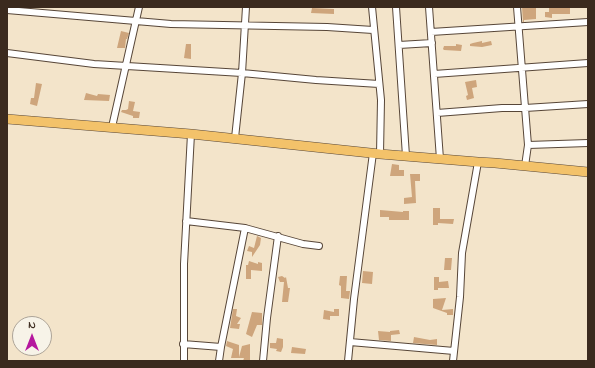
<!DOCTYPE html>
<style>
body{margin:0}
#map{position:relative;width:595px;height:368px;overflow:hidden;background:#f3e4ca;font-family:"Indie Flower",sans-serif}
canvas{display:block}
.frame{position:absolute;inset:0;border:8px solid #3b2a1e;pointer-events:none}
.north{position:absolute;left:12px;top:316px;width:40px;height:40px;box-sizing:border-box;background:#f7f3e8;border:1px solid #aca397;border-radius:50%;rotate:0deg;font-size:11px;font-weight:700;line-height:16px;text-align:center;color:#3b2a1e}
.north::after{content:'';display:block;margin:auto;width:14px;height:18px;background:#b5179e;clip-path:polygon(50% 0,100% 100%,50% 72%,0 100%)}
</style>
<div id="map">
<canvas width="595" height="368"></canvas>
<div class="frame"></div>
<div class="north">N</div>
</div>
<script>
const g = document.querySelector('canvas').getContext('2d');
g.lineJoin = 'round';
function paint(path, color) {
  g.fillStyle = color;
  g.fill(path, 'evenodd');
}
function toPath(rows) {
  const path = new Path2D();
  for (const r of rows) {
    path.moveTo(r[0], r[1]);
    for (let i = 2; i < r.length; i += 2) path.lineTo(r[i], r[i + 1]);
  }
  return path;
}
function trace(path, color, width, dash) {
  g.strokeStyle = color;
  g.lineWidth = width;
  g.lineCap = dash ? 'butt' : 'round';
  g.setLineDash(dash || []);
  g.stroke(path);
}
paint(toPath([
 [522,7,536,7,536,19,524,20,524,22,523,22],
 [549,7,570,7,570,14,552,14,552,18,545,17,545,12,549,12],
 [312,8,334,9,334,14,311,13],
 [121,31,129,33,127,39,126,39,125,48,117,48],
 [482,41,482,43,491,41,492,45,482,47,470,46,470,44,473,43],
 [186,44,191,44,191,59,184,58],
 [456,44,462,45,461,51,444,50,443,49,444,46,456,46],
 [476,80,477,87,472,88,474,98,467,100,466,96,468,95,465,82],
 [36,83,42,84,37,106,30,104,31,98,34,98],
 [86,93,97,96,98,94,110,95,109,101,84,100],
 [129,101,135,102,133,111,140,112,139,118,133,118,133,116,121,112,122,110,126,110,128,109],
 [392,164,399,165,399,170,404,170,404,176,390,176],
 [410,174,420,174,420,181,415,181,416,203,404,204,404,198,412,197],
 [433,208,440,208,440,219,454,219,453,224,438,223,438,225,433,225],
 [380,210,403,212,403,211,409,211,409,220,389,220,389,217,380,217],
 [257,236,261,238,260,245,252,257,252,252,247,251,249,246,254,248],
 [445,258,452,258,451,270,444,270],
 [249,261,258,264,258,262,262,263,262,271,251,270,251,279,246,279,246,265,248,265],
 [363,271,373,272,372,284,362,283],
 [282,276,285,278,286,277,288,288,290,288,288,302,282,302,284,282,280,282,278,277],
 [340,276,347,276,346,291,350,291,349,299,341,298,341,286,339,285],
 [434,277,439,277,439,282,448,281,449,288,438,288,438,290,434,290],
 [446,298,442,310,453,309,453,315,447,315,447,313,433,308,433,299],
 [233,309,237,309,236,316,241,318,237,324,240,324,239,329,230,328],
 [334,309,339,309,339,316,330,316,330,320,323,319,324,310,334,312],
 [252,312,262,313,262,325,257,325,252,337,246,334],
 [399,330,400,334,391,335,391,341,379,340,378,331,390,332,390,331],
 [414,337,430,340,437,339,437,345,413,343],
 [277,338,283,339,283,347,281,352,276,351,277,349,270,348,270,343,276,343],
 [227,341,239,345,239,357,242,346,250,344,250,361,243,361,244,358,231,358,233,349,226,346],
 [292,347,306,349,305,354,291,353]
]), '#cea57c');
const street = toPath([
 [372,7,381,100,380,154],
 [396,7,406,156],
 [429,7,440,159],
 [517,7,528,145,525,166],
 [7,10,171,24,327,27,373,30],
 [431,32,588,22],
 [399,45,432,43],
 [7,53,94,64,242,73,316,80,379,84],
 [434,74,588,63],
 [437,113,502,108,525,108,588,104],
 [112,127,139,7],
 [235,138,242,73,246,7],
 [528,145,588,143],
 [186,221,245,228,303,244,319,246],
 [350,342,454,351],
 [183,344,221,347,219,361],
 [221,347,245,228],
 [184,361,184,264,191,134],
 [263,361,267,318,278,236],
 [348,361,354,299,373,153],
 [453,361,460,297,462,253,478,162]
]);
const primary = toPath([
 [7,119,191,134,380,154,478,162,495,163,588,172]
]);
trace(street, '#574638', 8);
trace(primary, '#574638', 10);
trace(street, '#fff', 6);
trace(primary, '#f3c26a', 9);
</script>
